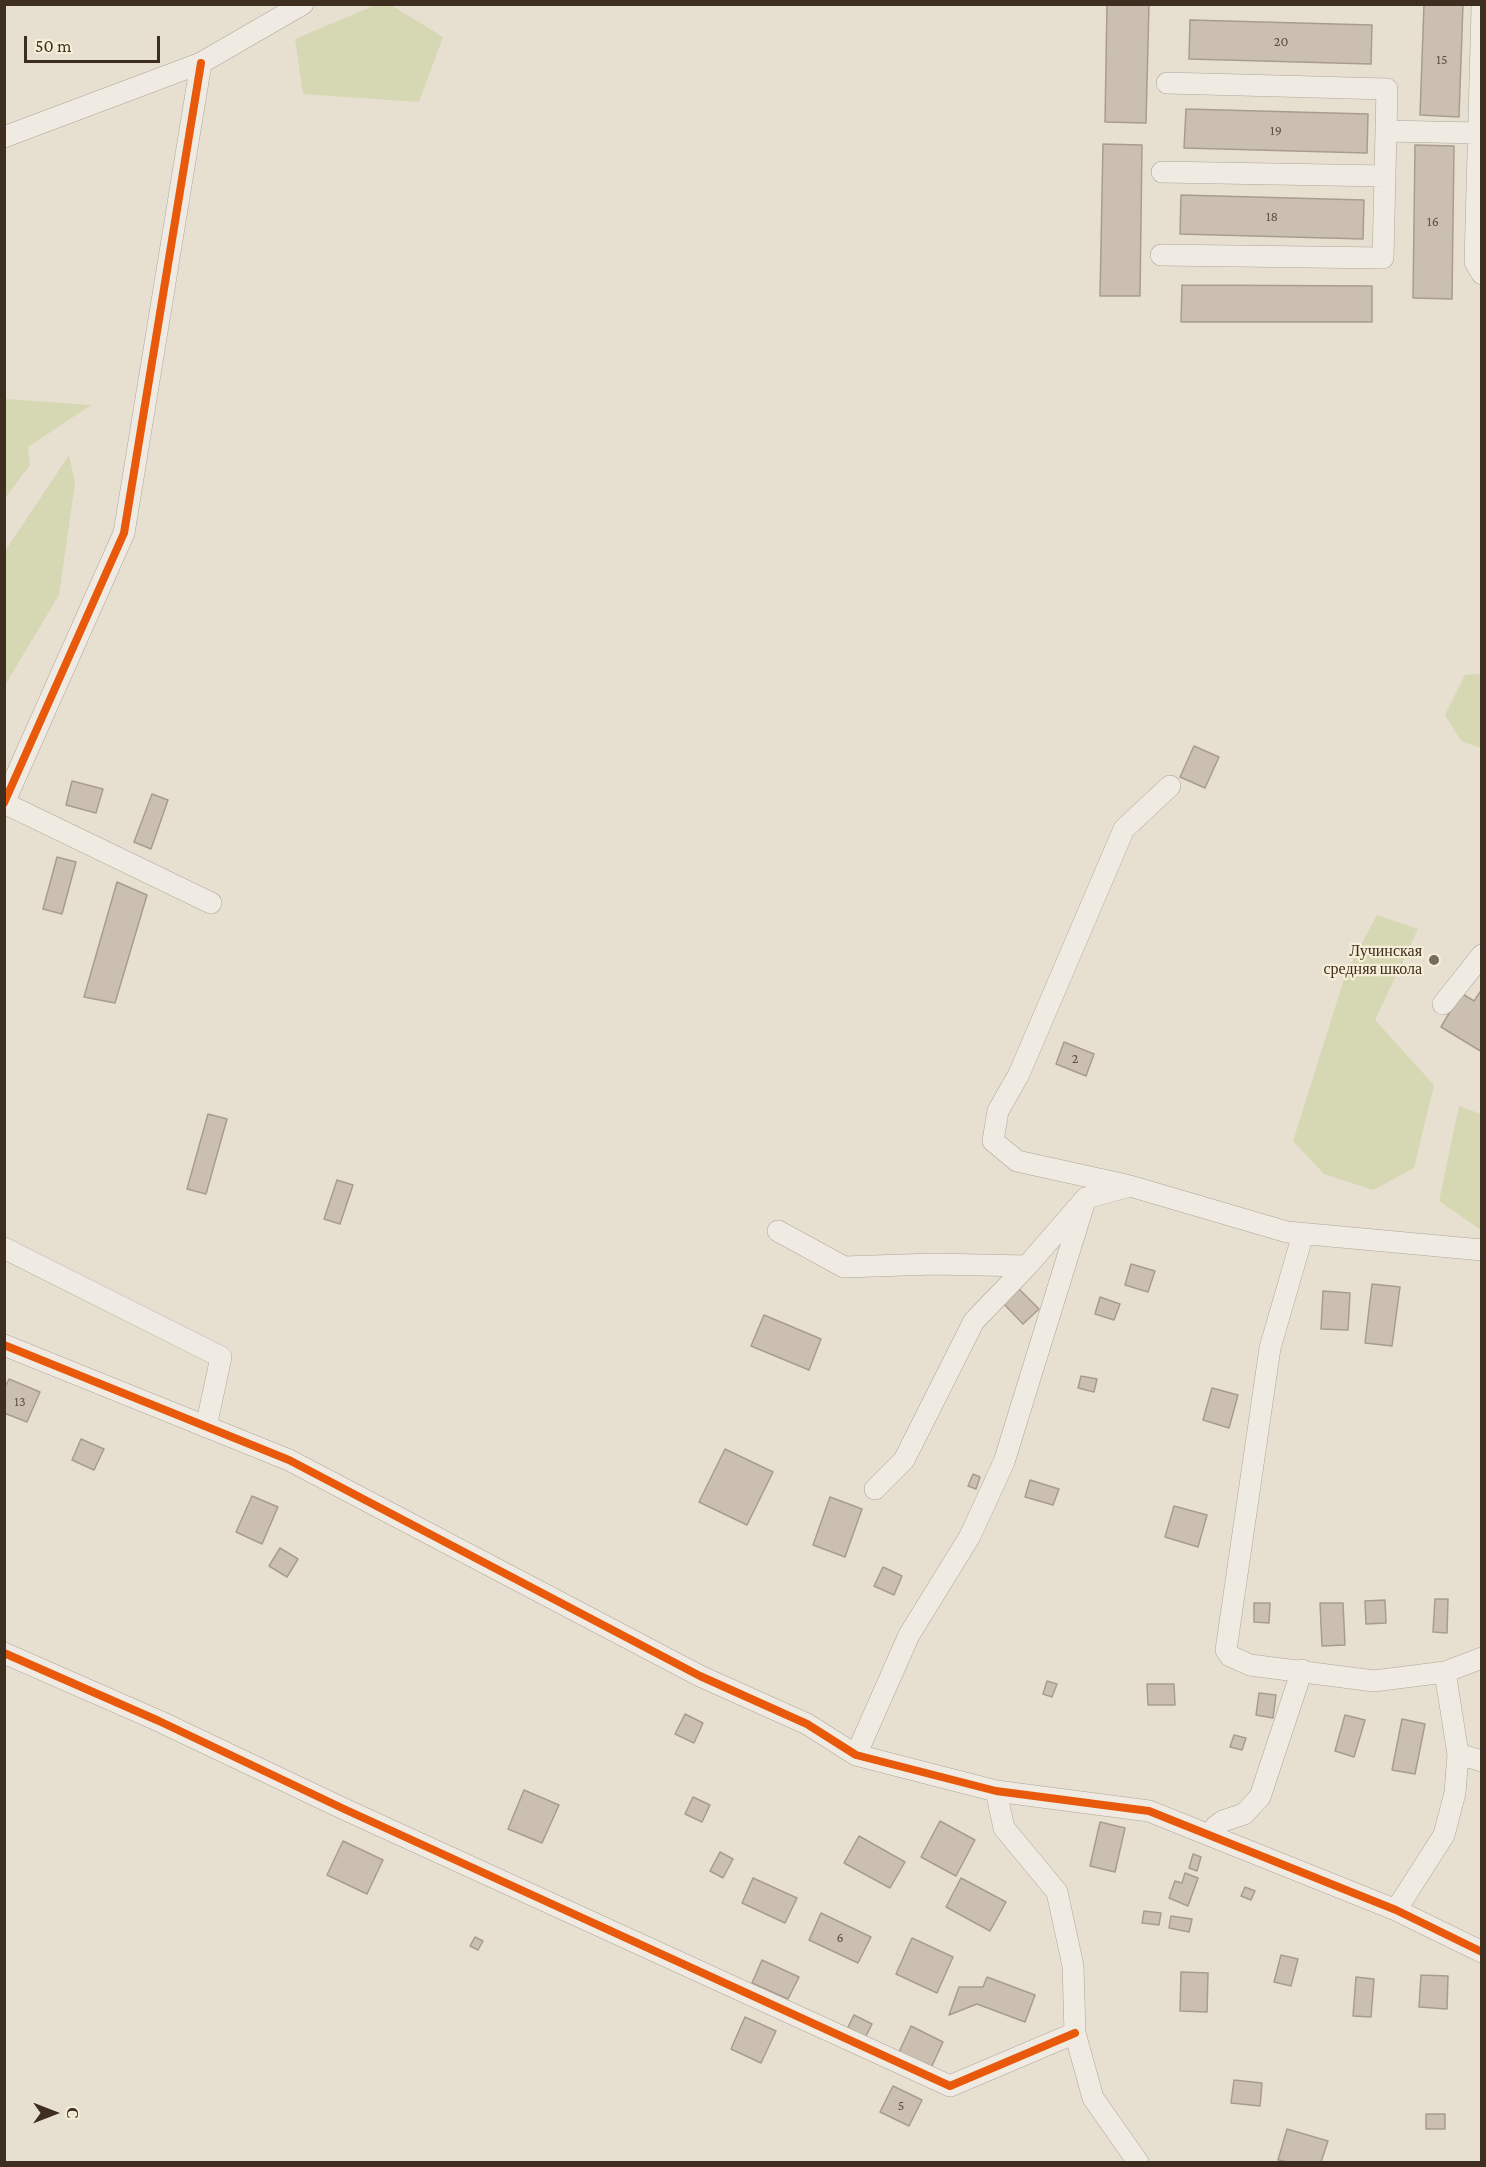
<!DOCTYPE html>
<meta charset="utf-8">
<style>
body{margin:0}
#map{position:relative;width:1486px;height:2167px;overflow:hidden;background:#e7e0d1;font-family:"Crimson Pro",serif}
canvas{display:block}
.frame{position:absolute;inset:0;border:6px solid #3d2e20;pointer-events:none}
.north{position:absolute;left:24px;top:2083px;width:60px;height:60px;-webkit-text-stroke:4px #f7eed8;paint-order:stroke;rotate:90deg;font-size:16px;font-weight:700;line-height:24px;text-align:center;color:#3d2e20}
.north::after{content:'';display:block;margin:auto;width:21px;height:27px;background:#3d2e20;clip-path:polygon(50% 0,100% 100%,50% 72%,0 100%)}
.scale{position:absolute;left:24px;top:36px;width:136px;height:27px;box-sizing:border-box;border:3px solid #3d2e20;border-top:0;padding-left:8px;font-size:18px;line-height:21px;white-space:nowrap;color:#3d2e20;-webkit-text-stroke:4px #f7eed8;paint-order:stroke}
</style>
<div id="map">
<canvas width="1486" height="2167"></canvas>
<div class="frame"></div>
<div class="north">С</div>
<div class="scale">50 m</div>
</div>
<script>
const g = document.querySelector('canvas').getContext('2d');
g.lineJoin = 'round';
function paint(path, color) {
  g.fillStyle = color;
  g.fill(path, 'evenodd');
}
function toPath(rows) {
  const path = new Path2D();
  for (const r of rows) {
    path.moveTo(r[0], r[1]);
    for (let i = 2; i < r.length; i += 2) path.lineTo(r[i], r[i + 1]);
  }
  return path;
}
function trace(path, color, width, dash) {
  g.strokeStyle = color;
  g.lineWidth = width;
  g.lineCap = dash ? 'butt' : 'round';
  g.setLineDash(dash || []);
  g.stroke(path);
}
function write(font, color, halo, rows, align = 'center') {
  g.font = font + ' "Crimson Pro",serif';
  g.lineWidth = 4.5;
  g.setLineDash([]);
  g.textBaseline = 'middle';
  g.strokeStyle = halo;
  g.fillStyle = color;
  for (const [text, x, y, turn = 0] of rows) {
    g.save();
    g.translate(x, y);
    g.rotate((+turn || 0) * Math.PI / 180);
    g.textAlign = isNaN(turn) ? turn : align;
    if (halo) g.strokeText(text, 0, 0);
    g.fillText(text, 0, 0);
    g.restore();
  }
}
paint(toPath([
 [378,4,391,5,443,37,419,102,303,94,295,39],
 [5,399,91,405,28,447,30,465,5,498],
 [69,455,75,483,59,595,5,685,5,551],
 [1481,674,1482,674,1481,748,1461,741,1445,715,1465,675],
 [1377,915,1418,929,1375,1020,1434,1085,1414,1168,1373,1190,1324,1174,1293,1141,1346,973],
 [1459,1106,1481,1114,1481,1230,1439,1201]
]), '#d6d7b3');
const building = toPath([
 [1107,4,1149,4,1146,123,1105,122,1107,4],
 [1424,4,1463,4,1459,117,1420,115,1424,4],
 [1190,20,1372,25,1371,64,1189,59,1190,20],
 [1186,109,1368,114,1367,153,1184,148,1186,109],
 [1103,144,1142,145,1140,296,1100,296,1103,144],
 [1415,145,1454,146,1452,299,1413,298,1415,145],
 [1181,195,1364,200,1363,239,1180,234,1181,195],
 [1182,285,1372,286,1372,322,1181,322,1182,285],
 [1194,746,1219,757,1205,788,1180,777,1194,746],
 [72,781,103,789,96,813,66,805,72,781],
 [152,794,168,800,151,849,134,842,152,794],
 [57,857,76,862,62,914,43,909,57,857],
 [117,882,147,895,115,1003,84,997,117,882],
 [1482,989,1482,1052,1441,1027,1461,993,1474,1001,1482,989],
 [1064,1042,1094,1054,1086,1076,1056,1064,1064,1042],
 [208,1114,227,1119,206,1194,187,1189,208,1114],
 [337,1180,353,1185,340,1224,324,1219,337,1180],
 [1131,1264,1155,1271,1148,1292,1125,1285,1131,1264],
 [1372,1284,1400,1287,1392,1346,1365,1343,1372,1284],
 [1017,1287,1039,1309,1023,1324,1002,1302,1017,1287],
 [1323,1291,1350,1293,1348,1330,1321,1329,1323,1291],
 [1100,1297,1120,1304,1114,1320,1095,1314,1100,1297],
 [764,1315,821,1339,809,1370,751,1346,764,1315],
 [1081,1376,1097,1379,1094,1392,1078,1388,1081,1376],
 [9,1379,40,1392,27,1422,4,1413,4,1389,9,1379],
 [1212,1388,1238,1395,1229,1428,1203,1420,1212,1388],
 [81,1439,104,1449,94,1470,72,1460,81,1439],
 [725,1449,773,1472,747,1525,699,1502,725,1449],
 [973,1474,980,1477,976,1489,968,1486,973,1474],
 [1030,1480,1059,1489,1053,1505,1025,1497,1030,1480],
 [252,1496,278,1507,262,1544,236,1532,252,1496],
 [830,1497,862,1509,845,1557,813,1545,830,1497],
 [1174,1506,1207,1515,1198,1547,1165,1537,1174,1506],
 [280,1548,298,1559,287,1577,269,1566,280,1548],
 [883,1567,902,1576,894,1595,874,1586,883,1567],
 [1435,1599,1448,1599,1447,1633,1433,1632,1435,1599],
 [1385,1600,1386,1623,1366,1624,1365,1601,1385,1600],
 [1254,1603,1270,1603,1269,1623,1254,1622,1254,1603],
 [1320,1603,1343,1603,1345,1645,1322,1646,1320,1603],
 [1047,1681,1057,1684,1052,1697,1043,1694,1047,1681],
 [1147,1684,1174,1684,1175,1705,1148,1705,1147,1684],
 [1259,1693,1276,1695,1273,1718,1256,1715,1259,1693],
 [685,1714,703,1723,694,1743,675,1734,685,1714],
 [1345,1715,1365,1720,1354,1757,1335,1751,1345,1715],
 [1402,1719,1425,1724,1415,1774,1392,1770,1402,1719],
 [1234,1735,1246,1738,1242,1750,1230,1747,1234,1735],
 [524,1790,559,1805,542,1843,508,1829,524,1790],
 [693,1797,710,1805,702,1822,685,1814,693,1797],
 [940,1821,975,1840,956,1876,921,1857,940,1821],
 [1100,1822,1125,1828,1115,1872,1090,1866,1100,1822],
 [859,1836,905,1862,890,1888,844,1863,859,1836],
 [343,1841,383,1860,367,1894,327,1875,343,1841],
 [720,1852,733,1859,723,1878,710,1871,720,1852],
 [1193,1854,1201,1857,1197,1871,1189,1868,1193,1854],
 [1185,1873,1198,1878,1188,1906,1169,1898,1175,1881,1182,1883,1185,1873],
 [753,1878,797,1898,785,1923,742,1903,753,1878],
 [961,1878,1006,1902,990,1931,946,1907,961,1878],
 [1245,1887,1255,1891,1251,1900,1241,1896,1245,1887],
 [1144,1911,1161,1913,1159,1925,1142,1923,1144,1911],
 [821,1913,871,1937,858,1963,809,1940,821,1913],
 [1171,1916,1192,1919,1189,1932,1169,1928,1171,1916],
 [475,1937,483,1941,478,1950,470,1946,475,1937],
 [912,1938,953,1957,937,1993,896,1974,912,1938],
 [1281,1955,1298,1959,1291,1986,1274,1982,1281,1955],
 [762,1960,799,1977,788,1999,752,1983,762,1960],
 [1181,1972,1208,1973,1207,2012,1180,2011,1181,1972],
 [1421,1975,1448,1976,1447,2009,1419,2007,1421,1975],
 [987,1977,1035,1995,1025,2022,977,2004,949,2015,959,1987,983,1987,987,1977],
 [1356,1977,1374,1979,1371,2017,1353,2016,1356,1977],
 [854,2015,872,2024,865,2038,847,2029,854,2015],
 [745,2017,776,2031,761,2063,731,2049,745,2017],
 [911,2026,943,2042,931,2068,899,2052,911,2026],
 [1234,2080,1262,2083,1260,2106,1231,2103,1234,2080],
 [893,2086,922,2100,909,2126,880,2112,893,2086],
 [1426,2114,1445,2114,1445,2129,1426,2129,1426,2114],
 [1287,2129,1328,2141,1321,2162,1288,2162,1278,2160,1287,2129]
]);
paint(building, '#cbbfb2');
trace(building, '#a89c90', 1.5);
const minor = toPath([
 [1482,8,1475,262,1482,274],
 [1167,83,1387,89,1386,131,1478,133],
 [4,137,201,63,303,4],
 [1162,172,1385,176],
 [1161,255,1383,258,1386,131],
 [4,803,124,533,201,63],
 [4,803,211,903],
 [1443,1004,1482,955],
 [1126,1185,1017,1161,993,1141,998,1111,1019,1074,1124,829,1170,786],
 [778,1231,844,1267,934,1264,1027,1266,1086,1198,1130,1186,1287,1232,1482,1250],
 [1303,1234,1270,1348,1226,1650,1230,1656,1250,1665,1374,1681,1445,1672,1482,1658],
 [4,1248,221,1357,206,1427],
 [4,1345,289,1460,700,1676,807,1724,856,1755,996,1791,1149,1811,1396,1910,1482,1952],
 [875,1489,904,1460,974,1321,1027,1266],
 [4,1653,159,1721,344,1809,950,2086,1075,2033],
 [1445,1672,1458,1754,1482,1761],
 [856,1755,909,1635,970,1536,1004,1462,1083,1207],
 [996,1791,1004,1828,1057,1892,1073,1966,1075,2033,1093,2098,1138,2162],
 [1211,1835,1216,1826,1223,1821,1244,1814,1260,1797,1302,1670],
 [1396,1910,1444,1835,1455,1793,1458,1754]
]);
trace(minor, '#ada599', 22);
trace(minor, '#efebe3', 21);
trace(toPath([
 [4,803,124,533,201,63],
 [4,1345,289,1460,700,1676,807,1724,856,1755,996,1791,1149,1811,1396,1910,1482,1952],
 [4,1653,159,1721,344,1809,950,2086,1075,2033]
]), '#e8590c', 8);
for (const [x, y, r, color] of [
 [1434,960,6,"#786c5e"]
]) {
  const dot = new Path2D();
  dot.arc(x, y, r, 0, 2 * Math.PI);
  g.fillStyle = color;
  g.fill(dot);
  trace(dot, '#f7eed8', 2);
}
write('14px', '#605244', null, [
 ["20",1281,42],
 ["15",1442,60],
 ["19",1276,131],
 ["18",1272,217],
 ["16",1433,222],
 ["2",1075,1059],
 ["13",20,1402],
 ["6",840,1938],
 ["5",901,2106]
]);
write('16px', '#3d2e20', '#f7eed8', [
 ["Лучинская",1422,951],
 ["средняя школа",1422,969]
], 'right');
</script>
